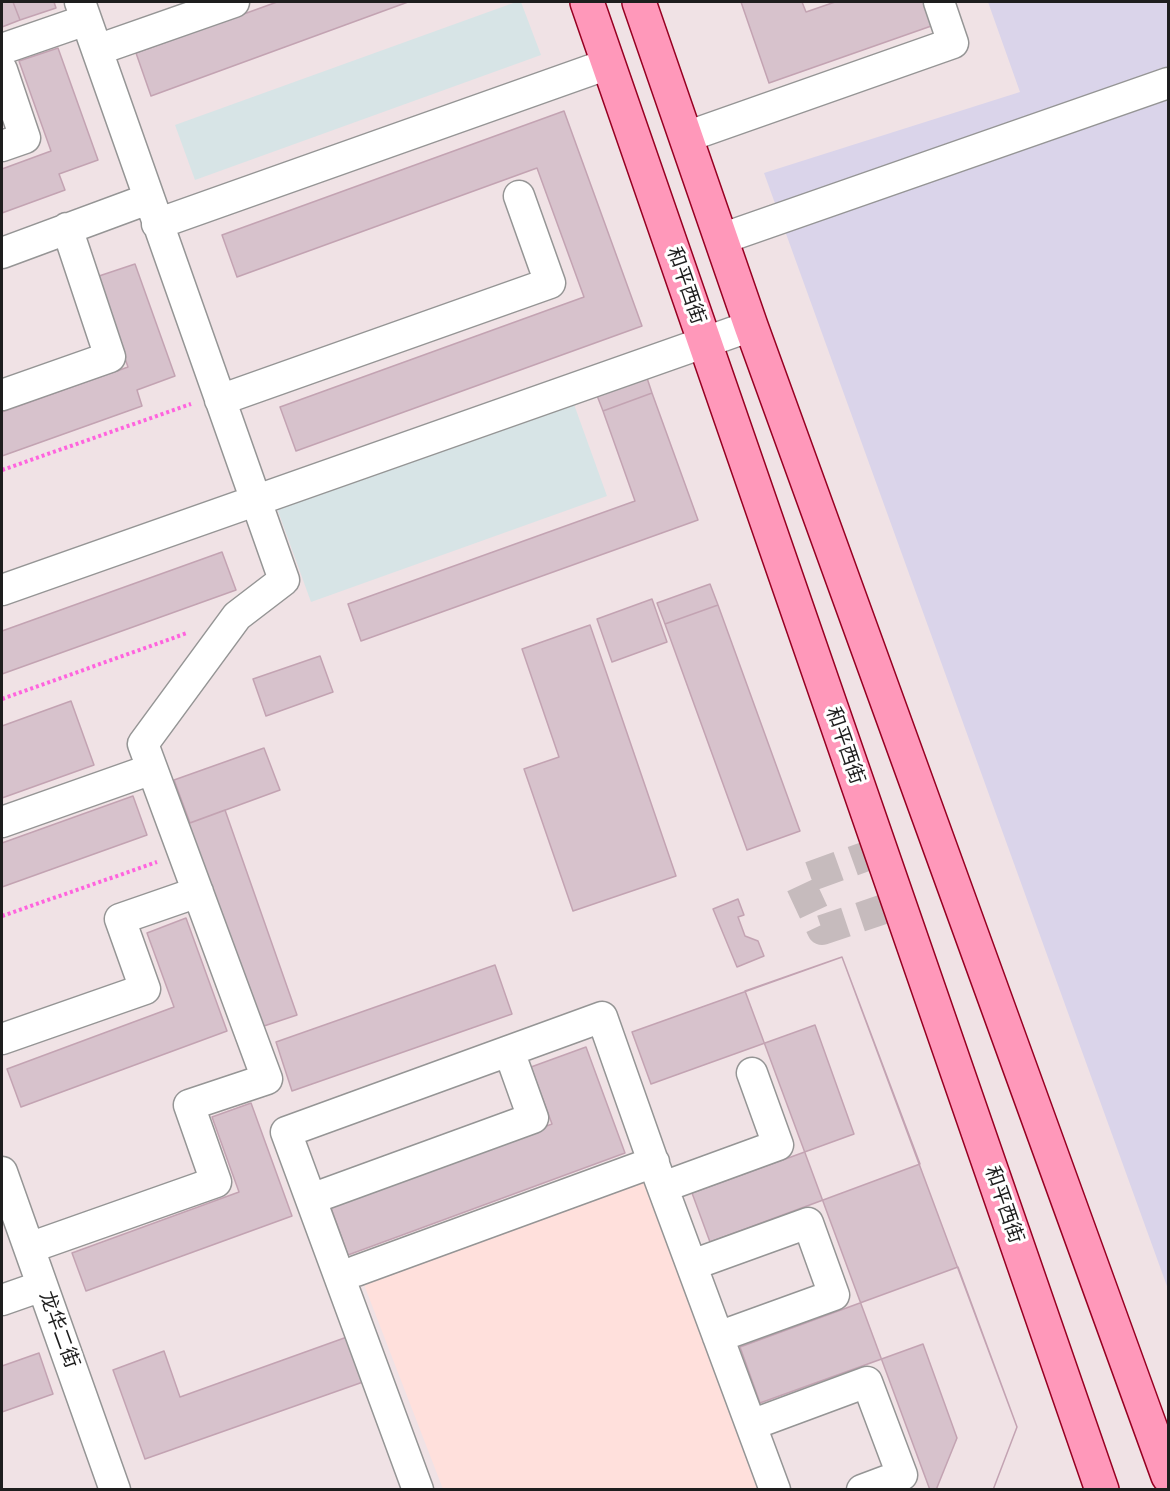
<!DOCTYPE html>
<meta charset="utf-8">
<style>
body{margin:0}
#map{position:relative;width:1170px;height:1491px;overflow:hidden;background:#f0e2e5;font-family:"Sofia Sans Condensed",sans-serif}
canvas{display:block}
.frame{position:absolute;inset:0;border:3px solid #1e1e1e;pointer-events:none}
</style>
<div id="map">
<canvas width="1170" height="1491"></canvas>
<div class="frame"></div>
</div>
<script>
const g = document.querySelector('canvas').getContext('2d');
g.lineJoin = 'round';
function paint(path, color) {
  g.fillStyle = color;
  g.fill(path, 'evenodd');
}
function toPath(rows) {
  const path = new Path2D();
  for (const r of rows) {
    path.moveTo(r[0], r[1]);
    for (let i = 2; i < r.length; i += 2) path.lineTo(r[i], r[i + 1]);
  }
  return path;
}
function trace(path, color, width, dash) {
  g.strokeStyle = color;
  g.lineWidth = width;
  g.lineCap = dash ? 'butt' : 'round';
  g.setLineDash(dash || []);
  g.stroke(path);
}
function write(font, color, halo, rows, align = 'center') {
  g.font = font + ' "Sofia Sans Condensed","Noto Sans SC",sans-serif';
  g.lineWidth = 6;
  g.setLineDash([]);
  g.textBaseline = 'middle';
  g.strokeStyle = halo;
  g.fillStyle = color;
  for (const [text, x, y, turn = 0] of rows) {
    g.save();
    g.translate(x, y);
    g.rotate((+turn || 0) * Math.PI / 180);
    g.textAlign = isNaN(turn) ? turn : align;
    if (halo) g.strokeText(text, 0, 0);
    g.fillText(text, 0, 0);
    g.restore();
  }
}
paint(toPath([
 [988,2,1168,2,1168,1289,764,173,1020,92]
]), '#dad4ea');
paint(toPath([
 [640,1172,757,1489,443,1489,363,1282]
]), '#ffe0dc');
paint(toPath([
 [516,2,521,2,541,55,195,180,175,125],
 [571,396,607,496,311,602,275,503]
]), '#d7e4e6');
const building = toPath([
 [2,2,13,2,20,20,2,27,2,2],
 [13,2,54,2,56,8,20,20,13,2],
 [277,2,408,2,151,96,136,53,277,2],
 [741,2,802,2,806,12,835,2,928,2,937,24,769,83,741,2],
 [58,48,98,160,59,174,65,190,2,213,2,169,51,151,19,61,58,48],
 [564,111,642,326,296,451,280,407,584,297,537,168,237,277,222,235,564,111],
 [135,264,175,376,137,390,142,406,2,456,2,412,128,367,96,277,135,264],
 [646,375,652,393,603,411,596,393,646,375],
 [652,393,698,520,361,641,348,604,635,501,603,411,652,393],
 [222,552,236,590,2,674,2,631,222,552],
 [710,584,718,605,665,624,657,603,710,584],
 [652,599,667,642,612,662,597,619,652,599],
 [718,605,800,831,747,850,665,624,718,605],
 [590,625,676,876,573,911,524,769,559,757,522,649,590,625],
 [320,656,333,692,266,716,253,679,320,656],
 [71,701,94,765,2,798,2,726,71,701],
 [264,748,280,790,190,823,174,780,264,748],
 [133,796,147,835,2,887,2,843,133,796],
 [225,810,297,1015,258,1028,187,824,225,810],
 [738,899,744,915,738,917,745,936,758,941,764,956,737,967,713,909,738,899],
 [186,918,227,1031,21,1107,7,1069,174,1007,147,933,186,918],
 [842,957,920,1164,710,1242,692,1193,854,1134,815,1025,651,1084,632,1032,842,957],
 [842,957,1017,1427,993,1490,930,1490,745,991,842,957],
 [495,965,512,1014,292,1091,276,1042,495,965],
 [586,1047,625,1153,348,1255,330,1205,552,1124,531,1067,586,1047],
 [251,1103,292,1216,86,1291,72,1253,239,1192,212,1117,251,1103],
 [958,1267,1017,1427,993,1490,936,1490,957,1438,923,1344,760,1403,740,1347,958,1267],
 [347,1337,363,1382,145,1459,113,1370,164,1351,180,1397,347,1337],
 [39,1353,53,1394,2,1412,2,1366,39,1353]
]);
paint(building, '#d7c2cc');
trace(building, '#c3a3b2', 1.5);
trace(toPath([
 [881,851,803,879,800,883,822,930,899,904]
]), '#c6bbbd', 30, [30, 15]);
const minor = toPath([
 [2,49,86,20],
 [97,50,234,2],
 [2,70,25,138,2,146],
 [686,137,953,43,939,2],
 [157,224,608,64],
 [721,239,1168,83],
 [2,253,148,199],
 [2,395,110,357,67,228],
 [220,400,550,283,519,196],
 [2,590,751,326],
 [2,822,152,769],
 [2,1039,145,989,120,919,198,892],
 [2,1172,115,1490],
 [663,1187,778,1145,752,1073],
 [311,1199,533,1118,509,1051],
 [29,1248,216,1182,189,1105,267,1079,143,744,237,616,284,580,80,2],
 [692,1265,808,1223,834,1295,718,1337],
 [356,1271,654,1162],
 [2,1300,42,1286],
 [751,1425,867,1382,902,1475,862,1490],
 [418,1490,286,1132,602,1017,655,1167,775,1490]
]);
const major = toPath([
 [587,2,1102,1490],
 [639,2,751,326,1168,1476]
]);
trace(minor, '#959595', 33);
trace(major, '#970022', 36);
trace(toPath([
 [2,470,191,404],
 [2,699,187,633],
 [2,916,157,862]
]), '#ff64de', 4, [3, 3]);
trace(minor, '#fff', 30);
trace(major, '#ff98ba', 33);
write('20px', '#1e1e1e', '#fff', [
 ["和平西街",685,286,71],
 ["和平西街",844,746,71],
 ["和平西街",1003,1205,71],
 ["龙华二街",58,1330,70]
]);
</script>
